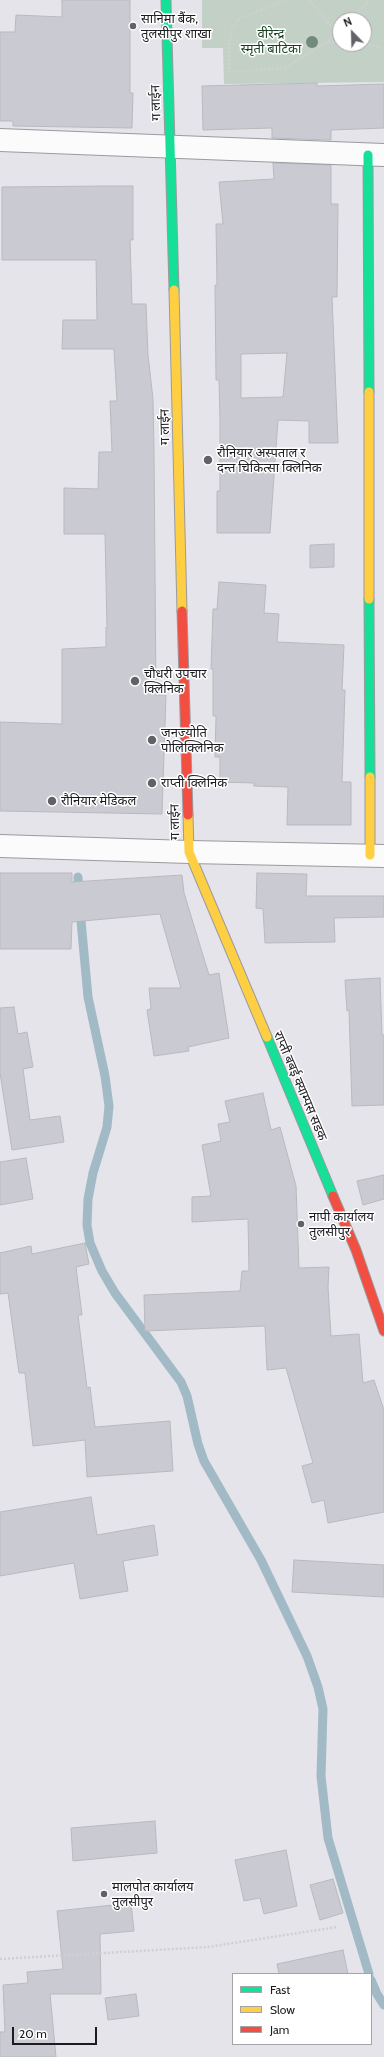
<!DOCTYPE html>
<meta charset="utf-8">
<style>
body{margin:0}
#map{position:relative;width:384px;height:2057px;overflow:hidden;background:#e4e4ea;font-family:Cabin,sans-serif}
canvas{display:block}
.legend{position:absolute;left:232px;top:1973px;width:140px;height:72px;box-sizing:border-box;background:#fff;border:1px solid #a4a4a6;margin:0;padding:5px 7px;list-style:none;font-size:12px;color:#1b1b20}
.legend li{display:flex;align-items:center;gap:8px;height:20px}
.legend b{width:20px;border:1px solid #a4a4a6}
.north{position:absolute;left:332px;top:12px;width:40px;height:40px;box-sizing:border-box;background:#fff;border:1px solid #a4a4a6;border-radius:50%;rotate:337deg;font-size:11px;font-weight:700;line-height:16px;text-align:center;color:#1b1b20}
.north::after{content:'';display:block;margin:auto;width:14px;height:18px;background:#616167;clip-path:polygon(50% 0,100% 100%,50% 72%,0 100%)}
.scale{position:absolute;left:12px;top:2027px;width:85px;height:18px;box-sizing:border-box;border:2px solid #1b1b20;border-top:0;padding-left:5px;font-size:12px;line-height:14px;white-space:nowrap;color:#1b1b20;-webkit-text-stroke:3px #fff;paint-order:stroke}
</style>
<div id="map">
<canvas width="384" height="2057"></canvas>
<ul class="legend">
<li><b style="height:5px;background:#16e098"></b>Fast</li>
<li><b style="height:5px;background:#ffcf43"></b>Slow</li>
<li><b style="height:5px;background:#f24e42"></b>Jam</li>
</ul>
<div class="north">N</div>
<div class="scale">20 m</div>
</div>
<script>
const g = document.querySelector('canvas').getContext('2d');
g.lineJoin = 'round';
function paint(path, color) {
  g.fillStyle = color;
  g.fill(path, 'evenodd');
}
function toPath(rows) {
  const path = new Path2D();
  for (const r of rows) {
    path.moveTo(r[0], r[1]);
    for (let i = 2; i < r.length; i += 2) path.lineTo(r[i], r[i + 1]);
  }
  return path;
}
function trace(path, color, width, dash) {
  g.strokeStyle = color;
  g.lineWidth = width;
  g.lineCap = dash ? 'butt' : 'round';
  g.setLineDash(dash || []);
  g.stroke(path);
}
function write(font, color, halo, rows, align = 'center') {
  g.font = font + ' Cabin,"Noto Sans Devanagari",sans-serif';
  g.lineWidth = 3;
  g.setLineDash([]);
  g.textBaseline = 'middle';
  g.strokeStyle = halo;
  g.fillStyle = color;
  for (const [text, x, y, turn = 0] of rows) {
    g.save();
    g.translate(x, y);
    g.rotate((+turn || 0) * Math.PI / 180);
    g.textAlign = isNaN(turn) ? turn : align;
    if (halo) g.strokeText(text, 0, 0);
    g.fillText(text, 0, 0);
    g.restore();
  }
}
paint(toPath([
 [202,0,384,0,384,82,224,84,223,48,202,48],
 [340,20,364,20,364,44,340,44]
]), '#c2d0c6');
trace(toPath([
 [78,877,79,893],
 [80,910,88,997,105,1076,109,1106,107,1127,93,1173,88,1199,87,1225,90,1243,102,1271,115,1293,181,1382,187,1396,198,1444,204,1461,261,1560,307,1656,318,1687,323,1709,321,1776,328,1838,369,1974],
 [371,1980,377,1994,384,2005]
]), '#a2b9c6', 9);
const building = toPath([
 [62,0,130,0,130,93,133,93,132,128,13,126,13,121,0,121,0,32,15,32,16,15,62,17,62,0],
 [317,83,317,86,384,84,384,128,331,130,331,140,272,138,272,128,203,130,202,86,317,83],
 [273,163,331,165,331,204,338,204,337,297,332,297,338,443,309,443,309,421,278,420,270,533,217,533,217,491,220,491,220,420,219,380,216,380,215,285,217,285,216,224,223,224,219,182,274,179,273,163],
 [287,353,283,397,241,398,241,354,287,353],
 [107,186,133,186,133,240,130,240,132,304,146,304,148,355,153,399,154,451,156,695,166,695,162,814,0,811,0,722,62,724,62,649,106,647,106,627,107,628,105,534,64,534,64,488,98,489,99,452,112,452,110,401,117,401,114,349,62,349,63,320,97,320,96,260,2,260,2,187,107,186],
 [334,544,334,567,310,568,310,545,334,544],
 [219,582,266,585,264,613,279,614,277,642,344,645,342,690,345,690,342,782,351,782,351,825,287,825,288,787,254,786,254,783,220,782,220,757,215,757,216,716,213,716,213,669,211,669,213,609,217,609,219,582],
 [0,873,72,873,72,882,182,875,184,893,209,975,219,973,229,1038,188,1047,189,1051,154,1056,147,1010,151,1009,149,988,181,988,160,914,72,922,71,949,0,949,0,873],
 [257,873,307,874,306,896,384,896,384,917,334,918,335,942,265,943,263,909,256,908,257,873],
 [380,978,382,1035,384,1035,384,1105,352,1106,349,1010,347,1011,345,980,380,978],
 [14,1007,18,1034,27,1032,33,1067,23,1069,30,1120,60,1116,64,1142,12,1150,0,1073,0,1008,14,1007],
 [263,1093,271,1130,280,1127,296,1186,299,1268,329,1267,328,1287,331,1336,359,1334,363,1383,374,1380,384,1410,384,1512,328,1523,324,1500,312,1503,302,1466,313,1463,286,1368,267,1370,265,1326,145,1331,144,1295,240,1291,242,1271,249,1271,248,1219,192,1222,192,1197,211,1196,202,1145,221,1141,218,1124,230,1122,225,1101,263,1093],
 [26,1158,33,1199,0,1205,0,1162,26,1158],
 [384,1175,384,1199,363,1205,357,1181,384,1175],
 [85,1243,89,1264,76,1267,82,1315,78,1315,87,1388,90,1387,95,1427,170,1421,173,1471,87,1477,85,1440,33,1446,25,1373,19,1373,8,1293,0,1294,0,1253,31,1246,32,1254,85,1243],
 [91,1497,97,1535,154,1525,158,1555,123,1561,128,1591,80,1599,74,1563,0,1576,0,1512,91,1497],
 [294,1560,384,1565,384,1597,292,1592,294,1560],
 [155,1821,157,1853,73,1861,71,1828,155,1821],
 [286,1850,297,1906,264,1914,260,1898,244,1901,235,1860,286,1850],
 [333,1879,343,1913,320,1920,310,1885,333,1879],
 [131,1903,134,1931,100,1934,101,1994,50,1994,56,2057,0,2057,0,2032,5,2032,3,1985,28,1983,27,1972,63,1969,57,1911,131,1903],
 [343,1950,348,1974,279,1974,277,1964,343,1950],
 [136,1994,139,2016,108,2020,105,1998,136,1994]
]);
paint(building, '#cacad2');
trace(building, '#b9b9bd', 1);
const street = toPath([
 [0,140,384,155],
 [0,846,189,852,384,856]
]);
const fast = toPath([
 [166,0,174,290],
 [368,155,369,392],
 [369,599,370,777],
 [267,1037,333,1196]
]);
const slow = toPath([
 [174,290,182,611],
 [369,392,369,599],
 [370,777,370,855],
 [188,815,189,852,267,1037]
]);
const jam = toPath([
 [182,611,188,815],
 [333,1196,356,1250,384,1331]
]);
trace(street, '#9a9a9f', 24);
trace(fast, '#9a9a9f', 11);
trace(slow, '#9a9a9f', 11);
trace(jam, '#9a9a9f', 11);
trace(toPath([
 [284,0,237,20,232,29,229,42,229,72,285,68,327,42,373,45,384,49],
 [309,0,337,33],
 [350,20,370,0],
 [328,42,340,30],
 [0,1959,208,1947,337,1927]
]), '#d0d0d2', 2.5, [2, 2]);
trace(street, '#fbfbfc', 22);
trace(fast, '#16e098', 9);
trace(slow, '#ffcf43', 9);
trace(jam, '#f24e42', 9);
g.fillStyle = '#73897a';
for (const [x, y] of [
 [312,42]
]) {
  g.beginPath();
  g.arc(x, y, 6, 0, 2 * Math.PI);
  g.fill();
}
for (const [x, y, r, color] of [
 [133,26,4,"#616167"],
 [208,460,5,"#616167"],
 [135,681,5,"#616167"],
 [152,740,5,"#616167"],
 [152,783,5,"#616167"],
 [52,801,5,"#616167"],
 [301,1224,4,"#616167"],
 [104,1894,4,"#616167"]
]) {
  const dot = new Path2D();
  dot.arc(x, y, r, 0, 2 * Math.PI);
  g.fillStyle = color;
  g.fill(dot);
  trace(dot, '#fff', 1.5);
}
write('13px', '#1b1b20', '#fff', [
 ["सानिमा बैंक,",141,19],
 ["तुलसीपुर शाखा",141,34],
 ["रौनियार अस्पताल र",217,453],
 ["दन्त चिकित्सा क्लिनिक",217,468],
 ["चौधरी उपचार",144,674],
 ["क्लिनिक",144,689],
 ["जनज्योति",161,733],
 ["पोलिक्लिनिक",161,748],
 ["राप्ती क्लिनिक",161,783],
 ["रौनियार मेडिकल",61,801],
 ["नापी कार्यालय",309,1217],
 ["तुलसीपुर",309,1232],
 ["मालपोत कार्यालय",112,1887],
 ["तुलसीपुर",112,1902]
], 'left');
write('13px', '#163f1e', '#fff', [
 ["वीरेन्द्र",271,34],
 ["स्मृती बाटिका",271,49]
]);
write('13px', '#1b1b20', '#fff', [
 ["ग लाईन",156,103,-92],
 ["ग लाईन",165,427,-91],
 ["ग लाईन",175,822,-91],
 ["राप्ती बबई क्याम्पस सडक",300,1086,67]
]);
</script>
